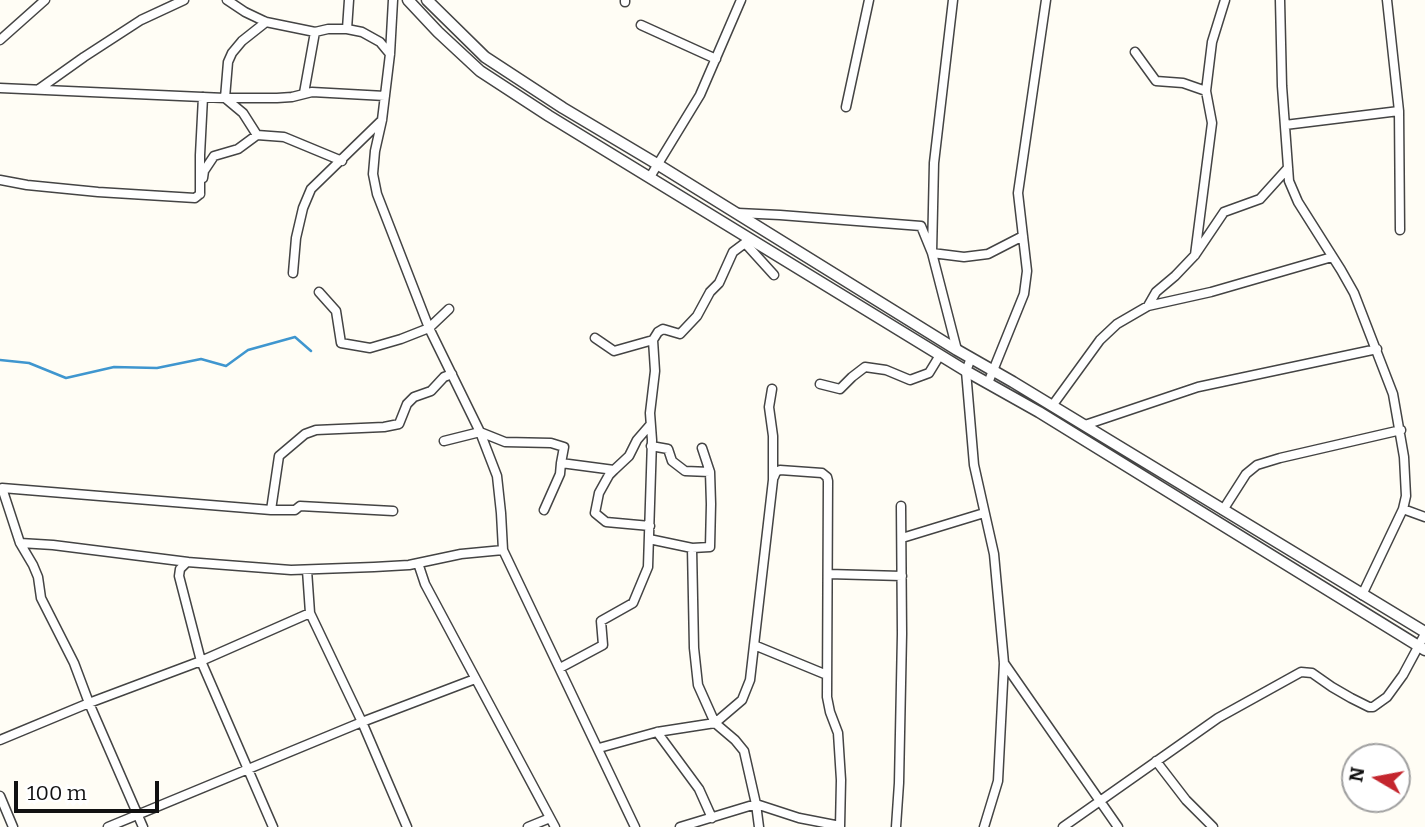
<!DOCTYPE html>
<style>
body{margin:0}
#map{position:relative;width:1425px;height:827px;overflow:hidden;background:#fffdf5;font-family:Bitter,serif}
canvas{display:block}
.north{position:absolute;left:1341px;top:743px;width:70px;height:70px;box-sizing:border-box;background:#fff;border:2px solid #a0a0a0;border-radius:50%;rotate:280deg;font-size:19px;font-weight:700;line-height:28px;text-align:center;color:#111}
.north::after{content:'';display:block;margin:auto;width:24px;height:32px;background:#c4262e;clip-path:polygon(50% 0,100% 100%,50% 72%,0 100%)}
.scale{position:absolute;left:14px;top:781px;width:145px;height:32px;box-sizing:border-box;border:4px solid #111;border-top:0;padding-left:9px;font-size:21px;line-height:24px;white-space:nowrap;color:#111;-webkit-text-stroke:5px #fff;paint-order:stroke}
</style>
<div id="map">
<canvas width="1425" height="827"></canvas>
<div class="north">N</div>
<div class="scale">100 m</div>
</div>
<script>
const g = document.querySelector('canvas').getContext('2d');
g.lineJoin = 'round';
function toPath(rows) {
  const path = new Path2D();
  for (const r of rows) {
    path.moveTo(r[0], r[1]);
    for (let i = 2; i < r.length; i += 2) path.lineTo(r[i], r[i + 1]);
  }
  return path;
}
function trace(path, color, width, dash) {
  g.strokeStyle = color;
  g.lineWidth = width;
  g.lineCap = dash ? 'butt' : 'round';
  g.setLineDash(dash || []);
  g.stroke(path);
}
trace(toPath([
 [0,360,29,363,66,378,114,367,157,368,201,359,226,366,248,350,295,337,311,351]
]), '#3f96cf', 2.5);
const minor = toPath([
 [227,0,245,12,266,22,315,32,328,29,347,29,362,32,380,42,390,54],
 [393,0,390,54,382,120,375,151,373,174,377,194,429,328,480,432,497,476,501,513,503,550],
 [953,0,934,163,932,253,957,350],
 [1280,0,1282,86,1289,181,1298,202,1341,270,1354,293,1393,394,1404,457,1406,496,1403,509,1362,595],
 [1387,0,1399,111,1400,230],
 [625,2,625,0],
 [266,22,242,41,232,53,228,62,225,98,243,113,257,135,284,137,342,161],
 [641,25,716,59],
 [347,29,349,0],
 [0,40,45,0],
 [1135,52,1156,81,1183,83,1206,91],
 [0,88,225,98,277,98,292,97,312,92,385,96],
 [39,89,84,57,141,20,184,0],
 [304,93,315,32],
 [846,107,869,0],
 [1285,125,1399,111],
 [650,177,700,95,741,0],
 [203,178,204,171,214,156,238,149,257,135],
 [0,180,27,185,98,192,195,198,200,194],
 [200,194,200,155,203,97],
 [738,213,780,215,921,226,932,253,964,257,988,254,1023,236],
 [1195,255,1212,123,1206,91,1212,42,1225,0],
 [293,273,296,238,303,208,311,189,382,120],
 [319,292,336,311,341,343,370,348,401,339,429,328,449,309],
 [1148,306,1156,292,1175,276,1195,255,1224,212,1260,199,1288,168],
 [595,338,614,351,653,340,658,332,663,329,680,334,697,316,710,292,719,283,733,252,745,243,774,275],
 [971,358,966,371,974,465,994,554,1004,663,998,781,984,827],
 [988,383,1024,294,1027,271,1018,193,1046,0],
 [820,384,840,389,852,377,865,367,886,370,910,380,929,373,940,355],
 [772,389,769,407,773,436,773,480,750,680,742,700,715,723,735,740,744,751,756,804,799,818,840,826],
 [1052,406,1100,340,1117,324,1148,306,1211,292,1332,257],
 [1085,425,1198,387,1377,349],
 [444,441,480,432,505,442,551,443,564,447,561,463,614,470,629,456,637,440,650,425],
 [651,446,668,449,672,461,685,471,710,472],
 [614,470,609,475,599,493,595,513,606,522,650,526],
 [774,477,776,472,780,470,822,473,827,477,828,481,827,697,830,712,838,733,841,780,840,827],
 [1403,509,1425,517],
 [271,510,279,456,305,434,316,430,384,427,399,424,407,404,414,397,431,391,444,377,452,374],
 [544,510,560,474,561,463],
 [1223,510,1246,474,1257,465,1280,458,1401,430],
 [902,538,984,513],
 [649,539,692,548],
 [20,543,33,565,38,577,41,598,74,663,89,703,143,827],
 [188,562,53,545,20,543,2,488,271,510,295,510,300,506,393,511],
 [418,563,425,584,555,827],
 [307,570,310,613,362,722,407,827],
 [828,574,902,576],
 [754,645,827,675],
 [1004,663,1118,827],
 [560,668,603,645,601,621,633,603,648,567,652,440,650,413,655,371,653,340],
 [657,732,699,789,712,818],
 [0,740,89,703,201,661,310,613],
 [599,748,657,732,715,723,698,685,694,648,692,548,710,547,711,504,710,472,702,448],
 [1156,761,1186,800,1213,827],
 [0,796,13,827],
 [108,827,362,722,475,679],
 [273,827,201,661,179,576,180,569,187,562,291,570,374,567,409,565,461,554,503,550,635,827],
 [528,827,550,818],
 [680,827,756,804,759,827],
 [896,827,899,783,902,634,901,506],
 [1063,827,1218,718,1301,672,1312,673,1332,687,1351,698,1369,707,1373,707,1387,697,1403,675,1425,634]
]);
const tertiary = toPath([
 [408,0,438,32,480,71,549,116,966,371,1039,412,1425,650],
 [427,0,485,57,563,108,657,164,957,350,1013,382,1425,632]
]);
trace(minor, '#444', 11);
trace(tertiary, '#444', 13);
trace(minor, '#fff', 8);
trace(tertiary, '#fff', 10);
</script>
